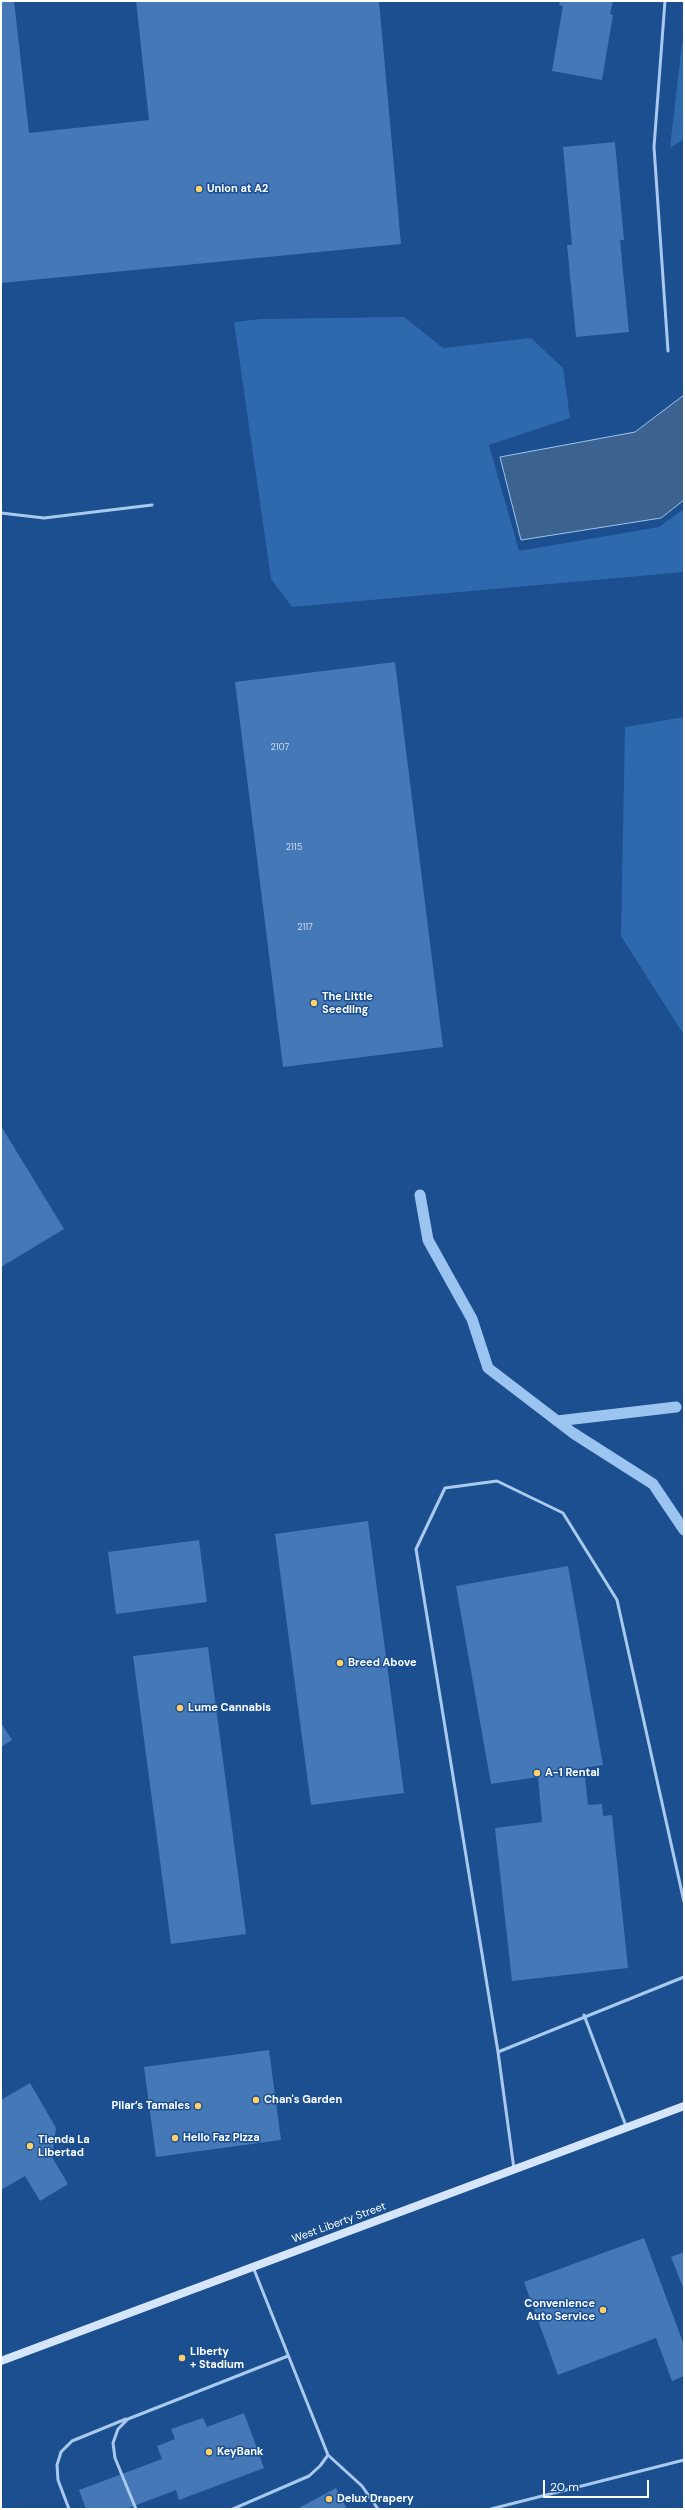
<!DOCTYPE html>
<meta charset="utf-8">
<style>
body{margin:0}
#map{position:relative;width:685px;height:2510px;overflow:hidden;background:#1b4f8f;font-family:"DM Sans",sans-serif}
canvas{display:block}
.frame{position:absolute;inset:0;border:2px solid #fff;pointer-events:none}
.scale{position:absolute;left:543px;top:2480px;width:106px;height:18px;box-sizing:border-box;border:2px solid #fff;border-top:0;padding-left:5px;font-size:12px;line-height:14px;white-space:nowrap;color:#fff;-webkit-text-stroke:3px #1b4f8f;paint-order:stroke}
</style>
<div id="map">
<canvas width="685" height="2510"></canvas>
<div class="frame"></div>
<div class="scale">20 m</div>
</div>
<script>
const g = document.querySelector('canvas').getContext('2d');
g.lineJoin = 'round';
function paint(path, color) {
  g.fillStyle = color;
  g.fill(path, 'evenodd');
}
function toPath(rows) {
  const path = new Path2D();
  for (const r of rows) {
    path.moveTo(r[0], r[1]);
    for (let i = 2; i < r.length; i += 2) path.lineTo(r[i], r[i + 1]);
  }
  return path;
}
function trace(path, color, width, dash) {
  g.strokeStyle = color;
  g.lineWidth = width;
  g.lineCap = dash ? 'butt' : 'round';
  g.setLineDash(dash || []);
  g.stroke(path);
}
function write(font, color, halo, rows, align = 'center') {
  g.font = font + ' "DM Sans",sans-serif';
  g.lineWidth = 3;
  g.setLineDash([]);
  g.textBaseline = 'middle';
  g.strokeStyle = halo;
  g.fillStyle = color;
  for (const [text, x, y, turn = 0] of rows) {
    g.save();
    g.translate(x, y);
    g.rotate((+turn || 0) * Math.PI / 180);
    g.textAlign = isNaN(turn) ? turn : align;
    if (halo) g.strokeText(text, 0, 0);
    g.fillText(text, 0, 0);
    g.restore();
  }
}
paint(toPath([
 [684,40,684,139,670,148,682,43],
 [404,317,443,348,531,338,563,368,570,418,489,445,519,551,659,527,684,509,684,572,292,607,271,579,234,322,261,319],
 [684,717,684,1035,621,936,625,727]
]), '#2e69ad');
const water = toPath([
 [684,395,684,500,661,518,521,540,500,457,635,432,684,395]
]);
paint(water, '#3c6290');
trace(water, '#9cc4f0', 1);
trace(toPath([
 [420,1195,428,1240,472,1319,488,1368,573,1433,653,1484,684,1530],
 [557,1421,676,1407]
]), '#9cc4f0', 11);
paint(toPath([
 [1,1,14,1,29,133,149,120,136,1,379,1,401,244,1,283],
 [560,1,613,1,610,14,613,15,602,80,552,71,563,6,559,5],
 [615,142,624,240,620,240,629,332,576,337,567,245,572,245,563,147],
 [395,662,443,1047,283,1067,235,682],
 [1,1126,64,1229,1,1267],
 [368,1521,404,1793,311,1805,275,1534],
 [199,1540,207,1602,116,1614,108,1552],
 [568,1566,603,1765,584,1768,588,1805,602,1804,603,1816,612,1815,628,1968,512,1981,495,1828,542,1822,538,1777,491,1784,456,1586],
 [208,1647,246,1934,171,1944,133,1656],
 [1,1723,12,1740,1,1747],
 [269,2050,281,2140,156,2157,144,2067],
 [30,2083,56,2128,52,2157,68,2184,40,2201,25,2176,1,2190,1,2100],
 [644,2238,684,2345,684,2376,672,2381,656,2338,558,2375,524,2282],
 [684,2252,684,2290,671,2257],
 [244,2413,264,2468,179,2500,176,2490,126,2509,86,2509,79,2490,162,2459,157,2446,175,2439,171,2429,203,2418,207,2427],
 [336,2488,347,2509,297,2509]
]), '#4478b7');
trace(toPath([
 [665,1,654,147,668,351],
 [1,513,44,518,152,505],
 [584,2015,626,2126],
 [498,2052,416,1549,445,1488,497,1481,563,1513,617,1600,684,1902],
 [514,2169,498,2052,684,1977],
 [328,2455,362,2486,378,2509],
 [69,2509,58,2480,57,2465,61,2452,72,2441,126,2419],
 [136,2509,115,2458,113,2443,118,2429,128,2419,288,2356],
 [233,2509,309,2476,320,2466,328,2455,253,2267],
 [491,2509,684,2460]
]), '#a9c9ee', 3);
trace(toPath([
 [1,2361,684,2106]
]), '#d6e6fa', 8);
for (const [x, y, r, color] of [
 [199,189,4,"#ffd166"],
 [314,1003,4,"#ffd166"],
 [340,1663,4,"#ffd166"],
 [180,1708,4,"#ffd166"],
 [537,1773,4,"#ffd166"],
 [256,2100,4,"#ffd166"],
 [198,2106,4,"#ffd166"],
 [175,2138,4,"#ffd166"],
 [30,2146,4,"#ffd166"],
 [603,2310,4,"#ffd166"],
 [182,2358,4,"#ffd166"],
 [209,2452,4,"#ffd166"],
 [329,2499,4,"#ffd166"]
]) {
  const dot = new Path2D();
  dot.arc(x, y, r, 0, 2 * Math.PI);
  g.fillStyle = color;
  g.fill(dot);
  trace(dot, '#1b4f8f', 1.5);
}
write('9px', '#d0dded', null, [
 ["2107",280,748],
 ["2115",294,848],
 ["2117",305,928]
]);
write('bold 11px', '#fff', '#1b4f8f', [
 ["Union at A2",207,189],
 ["The Little",322,997],
 ["Seedling",322,1010],
 ["Breed Above",348,1663],
 ["Lume Cannabis",188,1708],
 ["A-1 Rental",545,1773],
 ["Chan's Garden",264,2100],
 ["Pilar’s Tamales",190,2106,"right"],
 ["Hello Faz Pizza",183,2138],
 ["Tienda La",38,2140],
 ["Libertad",38,2153],
 ["Convenience",595,2304,"right"],
 ["Auto Service",595,2317,"right"],
 ["Liberty",190,2352],
 ["+ Stadium",190,2365],
 ["KeyBank",217,2452],
 ["Delux Drapery",337,2499]
], 'left');
write('11px', '#fff', '#1b4f8f', [
 ["West Liberty Street",339,2223,-20]
]);
</script>
